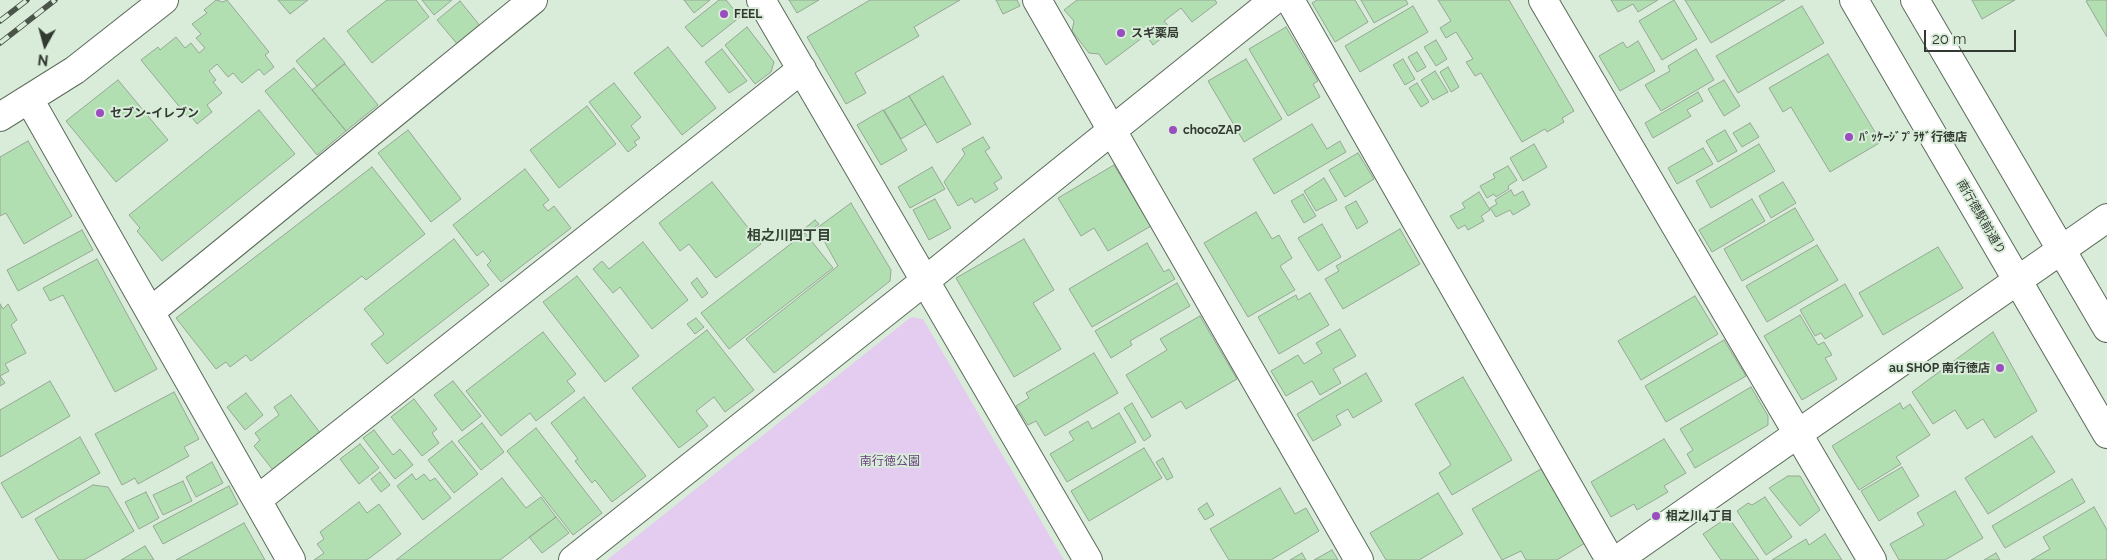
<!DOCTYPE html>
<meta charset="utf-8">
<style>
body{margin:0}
#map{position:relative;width:2107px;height:560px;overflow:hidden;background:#d9ecd9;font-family:Raleway,sans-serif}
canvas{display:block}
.north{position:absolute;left:20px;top:20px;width:50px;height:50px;-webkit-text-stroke:4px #d9ecd9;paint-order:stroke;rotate:187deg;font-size:14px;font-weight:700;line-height:20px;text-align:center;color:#313931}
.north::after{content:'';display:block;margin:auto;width:18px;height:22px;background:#313931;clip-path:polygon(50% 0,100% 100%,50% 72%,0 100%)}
.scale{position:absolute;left:1924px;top:30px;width:92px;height:22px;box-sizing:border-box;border:2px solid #313931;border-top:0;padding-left:6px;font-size:15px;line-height:18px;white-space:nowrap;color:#313931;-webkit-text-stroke:4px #d9ecd9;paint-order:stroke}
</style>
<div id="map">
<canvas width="2107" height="560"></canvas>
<div class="north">N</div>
<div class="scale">20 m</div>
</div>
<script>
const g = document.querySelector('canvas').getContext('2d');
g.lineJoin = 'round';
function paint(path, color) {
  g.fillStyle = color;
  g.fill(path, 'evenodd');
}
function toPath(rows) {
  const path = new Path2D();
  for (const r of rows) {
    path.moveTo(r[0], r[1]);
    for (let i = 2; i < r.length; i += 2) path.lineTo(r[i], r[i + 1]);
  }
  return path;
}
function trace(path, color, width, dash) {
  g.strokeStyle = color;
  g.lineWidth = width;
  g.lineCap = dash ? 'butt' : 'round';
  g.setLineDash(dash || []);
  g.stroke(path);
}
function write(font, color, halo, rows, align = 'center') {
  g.font = font + ' Raleway,"Noto Sans JP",sans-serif';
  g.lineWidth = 4;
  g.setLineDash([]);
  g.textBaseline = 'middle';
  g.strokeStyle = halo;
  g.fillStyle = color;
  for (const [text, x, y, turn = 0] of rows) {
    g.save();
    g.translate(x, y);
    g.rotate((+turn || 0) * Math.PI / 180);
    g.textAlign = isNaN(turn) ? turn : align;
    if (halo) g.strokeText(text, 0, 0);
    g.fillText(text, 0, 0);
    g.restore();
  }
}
paint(toPath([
 [911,317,923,319,1064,560,607,560]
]), '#e4ccf1');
const building = toPath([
 [216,0,223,2,227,0,269,52,265,55,274,67,264,75,259,69,242,83,233,73,228,77,217,64,209,71,216,80,213,82,222,93,207,105,212,112,197,124,189,114,187,116,141,60,158,47,160,50,176,37,185,48,191,43,199,53,205,48,196,38,201,34,192,24,207,13,204,10,216,0],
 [278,0,308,0,290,14,278,0],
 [387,0,416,0,429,17,372,63,347,31,387,0],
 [422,0,452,0,434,15,422,0],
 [684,0,710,0,694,13,684,0],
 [719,0,726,0,740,17,702,47,685,27,719,0],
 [789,0,819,0,797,13,789,0],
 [870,0,960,0,914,27,919,36,855,73,866,93,846,104,807,37,870,0],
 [996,0,1017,0,1020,6,1003,14,996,0],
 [1077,0,1215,0,1217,3,1192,22,1181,8,1164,21,1172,30,1153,45,1146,35,1106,65,1099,54,1089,53,1072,31,1074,21,1064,10,1077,0],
 [1317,0,1355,0,1368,22,1335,42,1312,3,1317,0],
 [1361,0,1406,0,1408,4,1374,23,1361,0],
 [1438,0,1509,0,1574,111,1562,118,1564,122,1547,132,1545,129,1522,142,1481,73,1475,76,1466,62,1473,59,1456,32,1446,38,1440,28,1451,21,1438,0],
 [1611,0,1658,0,1638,12,1633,4,1618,12,1611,0],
 [1674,0,1697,39,1662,60,1639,21,1674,0],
 [1685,0,1785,0,1711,43,1685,0],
 [1972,0,2015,0,1982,19,1972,0],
 [2088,0,2107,0,2107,37,2086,1,2088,0],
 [460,1,481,27,458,45,437,20,460,1],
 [1413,6,1428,32,1360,72,1345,46,1413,6],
 [1802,6,1824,43,1738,93,1716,56,1802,6],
 [747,27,774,62,771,72,755,84,725,45,747,27],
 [1286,27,1318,81,1313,84,1320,97,1288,116,1249,49,1286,27],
 [324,38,345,63,317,86,296,61,324,38],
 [1436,40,1447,59,1436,66,1424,47,1436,40],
 [1638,41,1655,71,1620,91,1599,56,1623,42,1627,48,1638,41],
 [668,47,716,108,682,135,634,73,668,47],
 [722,49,747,81,729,93,705,62,722,49],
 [1696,49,1714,80,1661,111,1645,85,1670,71,1668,66,1696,49],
 [1417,52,1426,67,1417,72,1408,57,1417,52],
 [1828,54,1881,142,1830,172,1791,107,1783,112,1769,88,1828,54],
 [1246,59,1282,119,1244,142,1208,81,1246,59],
 [1403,59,1415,79,1405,85,1393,65,1403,59],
 [345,64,378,105,346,131,312,90,345,64],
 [1448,67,1459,87,1451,92,1440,72,1448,67],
 [294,68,346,131,317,155,265,91,294,68],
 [1435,71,1448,92,1433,100,1421,80,1435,71],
 [943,76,971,124,937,143,909,96,943,76],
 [118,80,168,140,116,182,66,121,118,80],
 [1724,80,1740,106,1724,116,1708,89,1724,80],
 [614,83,641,117,631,126,640,138,634,142,637,145,628,152,589,102,614,83],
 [1417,83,1429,102,1421,107,1409,88,1417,83],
 [1698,92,1703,101,1687,110,1691,116,1653,138,1645,123,1698,92],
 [909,96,926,124,901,139,884,110,909,96],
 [587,106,616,144,559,188,530,150,587,106],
 [259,110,295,154,162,261,137,231,140,228,129,215,259,110],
 [883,110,907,150,881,165,857,125,883,110],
 [1750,123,1759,137,1742,147,1733,133,1750,123],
 [1312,124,1327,149,1340,141,1346,152,1274,194,1253,159,1312,124],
 [408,130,461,199,431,222,378,153,408,130],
 [1725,130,1737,151,1718,162,1706,141,1725,130],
 [983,137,990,148,985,151,1002,178,994,183,998,189,975,203,972,198,958,206,944,182,965,154,962,149,983,137],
 [28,141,72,216,24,244,6,213,0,216,0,157,28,141],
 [1534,144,1547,167,1523,181,1510,158,1534,144],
 [1759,144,1775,171,1711,208,1696,181,1759,144],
 [1703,148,1713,164,1677,184,1668,168,1703,148],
 [1358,153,1374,179,1345,197,1329,170,1358,153],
 [1114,165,1151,226,1108,251,1094,228,1081,236,1058,198,1114,165],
 [1508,166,1517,180,1508,186,1509,189,1496,197,1494,194,1487,198,1480,186,1495,178,1493,174,1508,166],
 [372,167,425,234,366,280,362,276,251,361,246,355,230,367,226,362,216,369,176,318,372,167],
 [932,167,945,189,910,208,898,187,932,167],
 [525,169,549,200,543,205,548,211,554,206,571,228,501,282,487,265,491,261,483,251,477,256,453,225,525,169],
 [1324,178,1337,200,1316,211,1304,191,1324,178],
 [712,182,761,244,716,278,689,244,680,251,659,223,712,182],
 [1783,182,1796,203,1771,218,1759,196,1783,182],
 [1511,190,1514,196,1523,191,1530,205,1513,215,1510,210,1496,217,1490,208,1497,204,1495,200,1511,190],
 [1479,192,1490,210,1481,216,1484,221,1468,230,1465,225,1458,229,1450,216,1465,208,1462,203,1479,192],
 [1303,194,1316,216,1304,223,1291,201,1303,194],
 [935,199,951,228,929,240,913,210,935,199],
 [1752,199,1765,221,1712,252,1699,230,1752,199],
 [1356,201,1368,222,1357,229,1345,207,1356,201],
 [851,203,891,270,890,281,774,373,746,339,838,266,817,228,851,203],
 [1795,208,1814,240,1742,281,1724,249,1795,208],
 [1256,212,1272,239,1279,235,1292,258,1280,266,1295,290,1248,317,1204,243,1256,212],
 [815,220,819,224,807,233,804,229,815,220],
 [1322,224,1341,257,1318,271,1298,238,1322,224],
 [1400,229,1420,264,1343,309,1325,279,1339,271,1336,266,1400,229],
 [82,230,93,250,18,291,7,270,82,230],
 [805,233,833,268,729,349,701,313,805,233],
 [454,239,489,285,387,364,371,344,384,334,364,309,454,239],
 [1024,239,1054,290,1033,303,1061,349,1014,377,956,278,1024,239],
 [643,242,688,300,652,329,620,287,613,293,593,269,602,261,609,269,643,242],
 [1147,243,1164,272,1169,269,1175,279,1092,327,1069,289,1147,243],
 [1817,245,1838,280,1767,322,1746,286,1817,245],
 [1938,247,1963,288,1883,335,1859,293,1938,247],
 [97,259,157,369,115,392,63,295,50,301,43,288,97,259],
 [577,276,639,356,605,382,543,302,577,276],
 [697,278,708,293,702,298,691,283,697,278],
 [1177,283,1190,306,1130,341,1132,345,1111,358,1095,331,1177,283],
 [1845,284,1863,316,1825,339,1821,333,1815,336,1800,310,1845,284],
 [1310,293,1329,325,1279,354,1258,317,1296,295,1298,300,1310,293],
 [1695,296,1718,334,1641,380,1618,341,1695,296],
 [0,304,3,309,8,304,17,320,11,325,26,353,5,364,9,371,0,376,5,383,0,386,0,304],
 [1800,315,1818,345,1824,342,1832,355,1825,358,1837,379,1802,400,1764,336,1800,315],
 [1200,316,1237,379,1186,409,1181,401,1152,418,1126,375,1167,350,1160,339,1200,316],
 [696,318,704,327,695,334,687,324,696,318],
 [1340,329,1356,356,1333,369,1341,383,1320,395,1312,381,1286,396,1271,371,1298,355,1304,364,1322,353,1316,343,1340,329],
 [707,330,754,390,725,412,714,397,696,411,708,426,679,448,632,388,707,330],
 [543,332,576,374,567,381,575,391,536,421,530,413,501,436,466,391,543,332],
 [1993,332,2037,411,1995,438,1983,419,1967,429,1955,410,1933,424,1912,392,1993,332],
 [1724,340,1746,376,1666,422,1645,386,1724,340],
 [1094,353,1118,393,1045,436,1036,421,1028,425,1016,406,1029,398,1026,393,1094,353],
 [1366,373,1382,401,1353,418,1348,409,1336,416,1341,425,1313,441,1297,414,1366,373],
 [1463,377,1512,460,1452,495,1439,473,1451,465,1415,404,1463,377],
 [50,381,70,416,0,457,0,410,50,381],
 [453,381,481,416,462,431,434,395,453,381],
 [1751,387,1768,416,1768,425,1695,468,1687,454,1693,450,1680,429,1751,387],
 [174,392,199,439,184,447,189,456,138,484,135,478,122,485,95,434,174,392],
 [246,393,263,415,245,430,227,407,246,393],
 [291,395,321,434,273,470,254,446,260,440,255,433,279,415,274,407,291,395],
 [584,397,646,476,612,502,595,480,592,483,575,461,578,459,551,423,584,397],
 [414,399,437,429,432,433,439,443,422,456,391,417,414,399],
 [1132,403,1151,436,1144,441,1124,408,1132,403],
 [1900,403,1903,409,1910,404,1930,435,1896,457,1901,464,1859,490,1832,446,1900,403],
 [1119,413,1136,442,1067,482,1050,454,1074,440,1069,432,1088,421,1092,429,1119,413],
 [482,423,504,452,481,470,458,441,482,423],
 [536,428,602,513,573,535,507,451,536,428],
 [374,430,393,455,400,449,413,465,395,479,363,438,374,430],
 [2032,436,2055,472,1988,514,1965,478,2032,436],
 [80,437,100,473,22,518,1,483,80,437],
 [1664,439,1686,473,1664,486,1668,492,1637,510,1634,504,1611,517,1591,482,1664,439],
 [452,441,478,474,454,493,428,460,452,441],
 [360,444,379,468,359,484,340,459,360,444],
 [1144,448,1162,478,1089,521,1071,491,1144,448],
 [1163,458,1173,477,1167,480,1156,462,1163,458],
 [212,462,223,483,196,497,186,477,212,462],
 [1902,467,1919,496,1879,521,1861,491,1902,467],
 [1541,469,1585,543,1557,560,1526,560,1521,551,1502,560,1472,509,1541,469],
 [380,472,390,485,381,492,371,479,380,472],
 [412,474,416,480,424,474,430,481,435,478,451,498,423,520,397,486,412,474],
 [1788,476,1800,476,1820,510,1800,526,1769,488,1788,476],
 [502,478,526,508,541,497,556,517,500,560,396,560,502,478],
 [2072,479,2085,502,2005,548,1992,526,2072,479],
 [183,481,192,501,163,515,153,495,183,481],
 [93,485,108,487,134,531,84,560,59,560,35,519,93,485],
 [229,486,238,504,163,544,153,526,229,486],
 [1280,488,1295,514,1306,508,1319,531,1271,560,1229,560,1210,529,1280,488],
 [1955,491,1983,538,1945,560,1899,560,1890,544,1924,525,1917,513,1955,491],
 [146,492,159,518,139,529,125,502,146,492],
 [1438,493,1463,534,1419,560,1386,560,1370,533,1438,493],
 [1765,497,1792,537,1766,555,1737,511,1748,503,1752,505,1765,497],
 [359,502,367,513,379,504,401,534,367,560,314,560,324,553,317,544,324,539,320,532,359,502],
 [1207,503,1214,515,1205,520,1198,509,1207,503],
 [2094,507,2107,530,2107,560,2031,560,2050,549,2043,537,2094,507],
 [556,517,569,533,542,553,529,537,556,517],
 [1728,517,1759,560,1721,560,1703,534,1728,517],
 [244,523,265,560,176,560,244,523],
 [1825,534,1842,560,1772,560,1806,539,1809,545,1825,534],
 [145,546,154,560,121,560,145,546],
 [1332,550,1338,560,1314,560,1332,550],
 [1302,553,1306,560,1290,560,1302,553],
 [1996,553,2000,560,1984,560,1996,553]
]);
paint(building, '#b2dfb1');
trace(building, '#96a795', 1);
const minor = toPath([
 [761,0,1088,560],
 [1037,0,1359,560],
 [1290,0,1610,560],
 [1543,0,1872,560],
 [1854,0,2107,434],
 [1915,0,2107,328],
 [29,99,291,560],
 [0,117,75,70,164,0],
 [150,312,533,0],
 [257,500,802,69],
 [573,560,926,280,1274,0],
 [1617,560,2107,218]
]);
trace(minor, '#5b6b5b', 30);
trace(minor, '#fff', 28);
const rail = toPath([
 [0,21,27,0],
 [0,43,55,0]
]);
trace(rail, '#4a544a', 5.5);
trace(rail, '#d9ecd9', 4, [11]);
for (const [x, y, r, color] of [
 [724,14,5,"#9a4dbe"],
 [1121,33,5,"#9a4dbe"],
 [100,113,5,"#9a4dbe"],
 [1173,130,5,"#9a4dbe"],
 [1849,137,5,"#9a4dbe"],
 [2000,368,5,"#9a4dbe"],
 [1656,516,5,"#9a4dbe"]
]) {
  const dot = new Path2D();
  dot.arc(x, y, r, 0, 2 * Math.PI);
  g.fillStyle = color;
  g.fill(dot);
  trace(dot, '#d9ecd9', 2);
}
write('bold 12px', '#313931', '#d9ecd9', [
 ["FEEL",734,14],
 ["スギ薬局",1131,33],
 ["セブン-イレブン",110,113],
 ["chocoZAP",1183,130],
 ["ﾊﾟｯｹｰｼﾞﾌﾟﾗｻﾞ行徳店",1859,137],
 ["au SHOP 南行徳店",1990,368,"right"],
 ["相之川4丁目",1666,516]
], 'left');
write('12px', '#313931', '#d9ecd9', [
 ["南行徳駅前通り",1981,217,60]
]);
write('12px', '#6a417f', '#d9ecd9', [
 ["南行徳公園",890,461]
]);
write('bold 14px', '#334233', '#d9ecd9', [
 ["相之川四丁目",789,236]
]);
</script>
